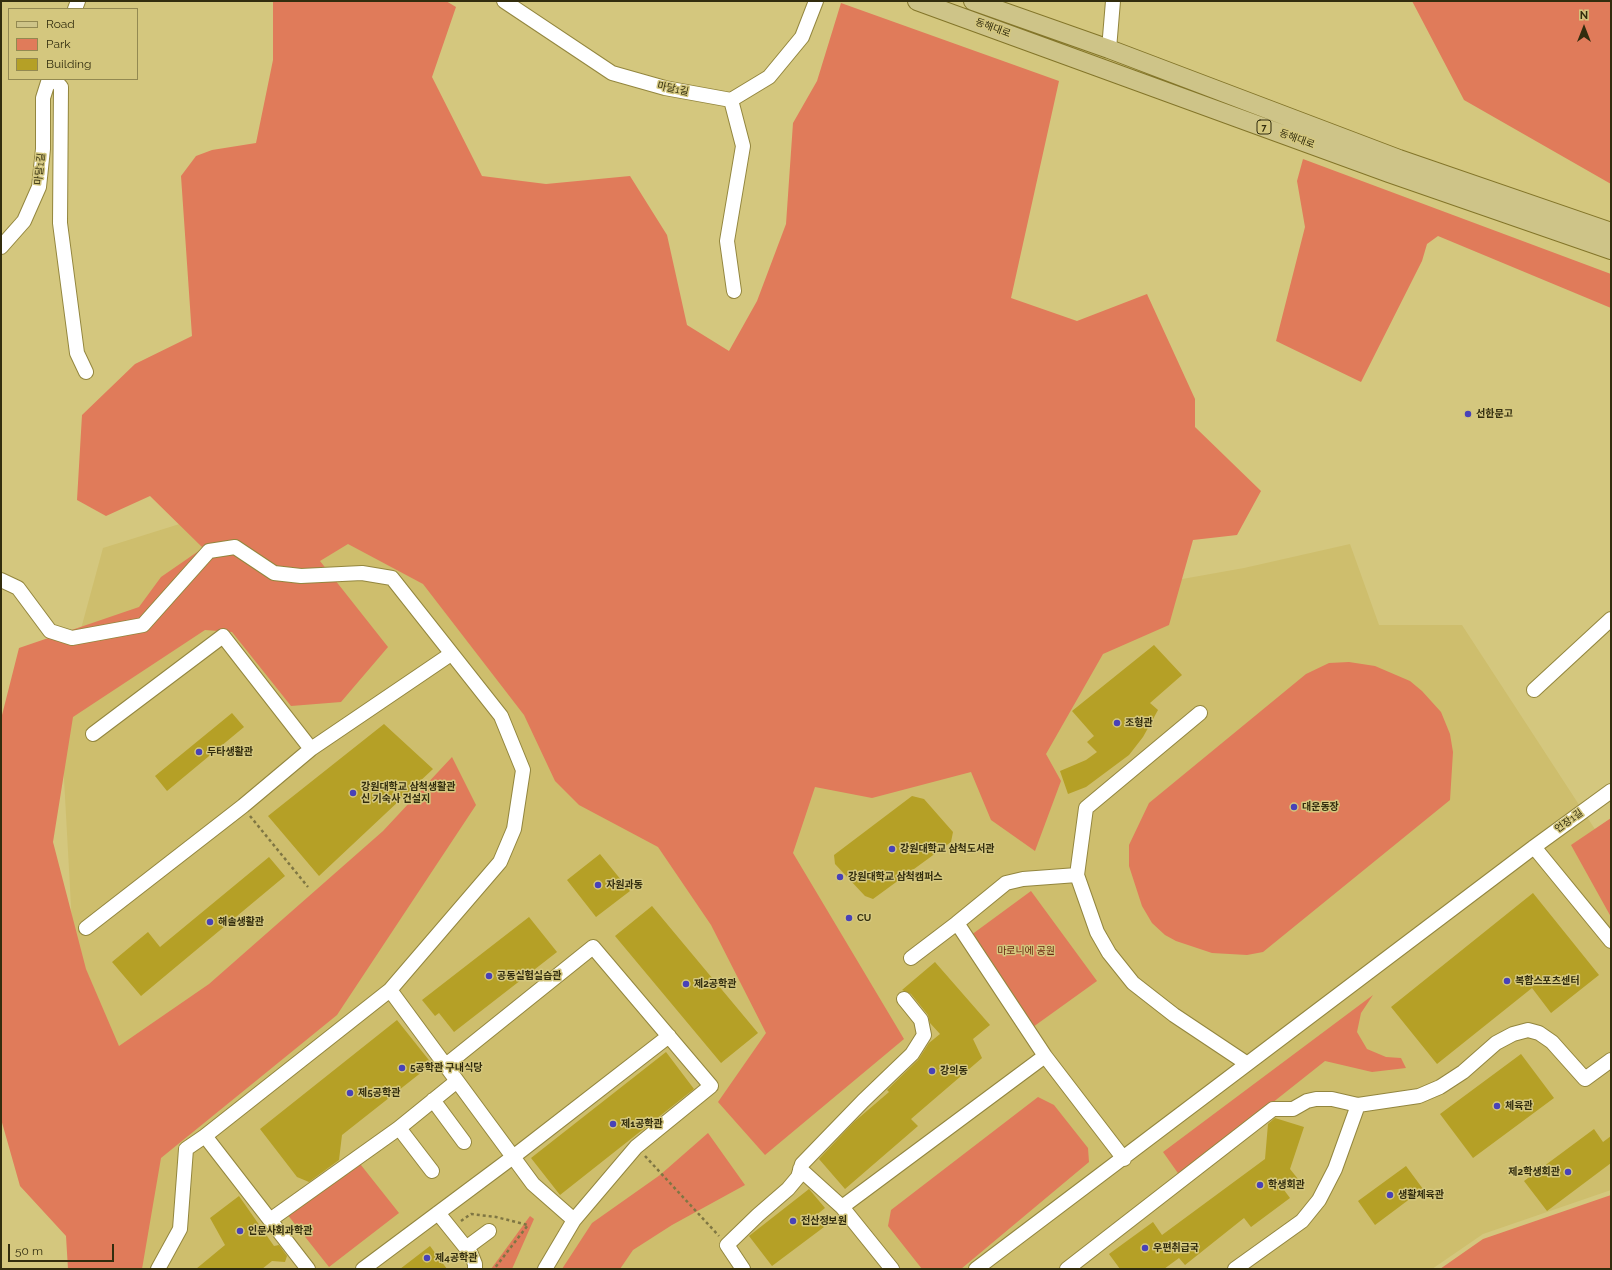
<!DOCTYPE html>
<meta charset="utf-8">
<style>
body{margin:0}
#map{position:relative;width:1612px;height:1270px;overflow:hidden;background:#d4c77e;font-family:Raleway,sans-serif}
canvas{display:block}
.frame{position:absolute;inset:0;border:2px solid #322d0e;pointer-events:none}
.legend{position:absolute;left:8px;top:8px;width:130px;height:72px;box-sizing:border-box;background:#d4c77e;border:1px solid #938951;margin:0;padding:5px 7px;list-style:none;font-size:12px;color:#322d0e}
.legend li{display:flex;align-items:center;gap:8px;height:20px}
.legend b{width:20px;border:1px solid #938951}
.north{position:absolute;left:1564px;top:8px;width:40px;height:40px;-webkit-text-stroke:3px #d4c77e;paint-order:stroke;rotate:0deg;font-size:11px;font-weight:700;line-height:16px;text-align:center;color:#322d0e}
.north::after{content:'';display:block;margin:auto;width:14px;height:18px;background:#322d0e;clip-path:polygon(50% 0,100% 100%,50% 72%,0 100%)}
.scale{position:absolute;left:8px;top:1244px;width:106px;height:18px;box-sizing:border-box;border:2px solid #322d0e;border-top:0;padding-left:5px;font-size:12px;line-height:14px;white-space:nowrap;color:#322d0e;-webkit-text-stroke:3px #d4c77e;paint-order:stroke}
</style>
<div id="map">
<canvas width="1612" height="1270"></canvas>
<div class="frame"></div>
<ul class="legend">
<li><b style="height:5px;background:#cec488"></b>Road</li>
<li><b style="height:11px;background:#e07b5a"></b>Park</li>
<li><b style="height:11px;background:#b5a026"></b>Building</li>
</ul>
<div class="north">N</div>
<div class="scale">50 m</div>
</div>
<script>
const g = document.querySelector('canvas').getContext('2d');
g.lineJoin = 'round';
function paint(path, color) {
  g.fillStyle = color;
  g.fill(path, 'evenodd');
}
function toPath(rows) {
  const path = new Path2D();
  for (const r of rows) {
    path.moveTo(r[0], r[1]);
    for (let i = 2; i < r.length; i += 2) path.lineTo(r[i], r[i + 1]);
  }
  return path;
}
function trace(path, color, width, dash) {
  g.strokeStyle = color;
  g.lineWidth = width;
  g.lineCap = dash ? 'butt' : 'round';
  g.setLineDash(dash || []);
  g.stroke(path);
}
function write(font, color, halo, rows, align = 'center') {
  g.font = font + ' Raleway,"Noto Sans KR",sans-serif';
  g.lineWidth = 3;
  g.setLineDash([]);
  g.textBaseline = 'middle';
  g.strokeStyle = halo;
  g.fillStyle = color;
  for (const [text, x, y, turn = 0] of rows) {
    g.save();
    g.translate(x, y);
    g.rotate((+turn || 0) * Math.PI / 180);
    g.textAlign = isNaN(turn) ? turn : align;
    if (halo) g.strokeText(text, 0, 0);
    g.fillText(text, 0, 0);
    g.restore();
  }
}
paint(toPath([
 [205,516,1059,601,1244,568,1350,544,1379,625,1462,625,1600,837,1611,829,1611,1190,1483,1234,1432,1269,91,1269,60,706,103,548]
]), '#cebe6d');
paint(toPath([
 [273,1,446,1,456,7,432,77,482,176,546,184,630,176,667,235,687,325,729,351,757,301,786,224,793,123,817,81,841,3,1059,81,1011,298,1077,321,1147,294,1195,399,1195,427,1261,491,1237,535,1193,540,1169,625,1103,654,1046,754,1061,781,1035,851,991,820,971,772,872,798,815,787,793,853,904,1039,765,1155,718,1102,766,1033,711,925,658,847,579,805,555,781,524,715,423,584,348,544,320,561,388,647,341,702,291,706,232,632,205,630,73,717,53,842,86,969,119,1046,209,984,383,831,452,757,476,805,337,1015,161,1158,142,1269,68,1269,66,1236,20,1186,1,1119,1,719,19,648,139,607,161,577,203,548,150,496,106,516,77,500,82,415,135,364,192,336,181,176,196,156,212,150,256,143,273,60],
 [1412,1,1611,1,1611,184,1464,100],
 [1303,159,1611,274,1611,308,1438,236,1427,244,1422,261,1361,382,1276,341,1305,227,1297,181],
 [1349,662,1375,666,1410,681,1422,691,1441,712,1450,734,1453,752,1450,800,1263,952,1247,955,1212,953,1176,941,1165,935,1152,923,1142,906,1129,866,1129,845,1149,803,1306,674,1329,663],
 [1611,818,1611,917,1571,845],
 [1031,891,1097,981,1033,1027,967,938],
 [1373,995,1361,1013,1357,1032,1367,1049,1386,1057,1401,1058,1406,1068,1372,1072,1325,1061,1180,1176,1163,1152],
 [1038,1097,1054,1105,1088,1148,1089,1162,961,1269,922,1269,888,1226,891,1210],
 [708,1133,745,1185,672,1225,633,1250,620,1269,562,1269,592,1223,660,1175],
 [353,1155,399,1213,329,1267,283,1209],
 [1611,1195,1611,1269,1440,1269,1483,1239],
 [530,1216,534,1219,512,1269,491,1269]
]), '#e07b5a');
paint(toPath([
 [1154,645,1182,675,1150,703,1158,710,1143,737,1129,755,1086,787,1068,794,1060,771,1086,760,1097,752,1087,742,1094,736,1072,711],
 [232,713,244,727,167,791,155,776],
 [384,724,433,769,319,876,268,816],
 [912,796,924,799,953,832,951,842,873,899,865,896,835,864,834,855],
 [600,854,630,891,596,917,567,880],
 [269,857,285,876,141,996,112,962,148,932,160,947],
 [1533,893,1599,975,1551,1013,1532,988,1437,1064,1391,1007],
 [652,906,758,1033,721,1063,615,936],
 [529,917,557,952,454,1032,439,1013,435,1016,422,1000],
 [935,962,990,1025,973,1039,982,1058,911,1119,918,1126,845,1189,819,1159,854,1122,889,1092,887,1090,918,1060,929,1043,940,1034,930,1023,928,1015,911,994,902,990],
 [397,1020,432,1064,342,1135,339,1160,309,1182,297,1177,260,1129],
 [666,1052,694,1089,560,1195,531,1158],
 [1521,1054,1554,1098,1473,1158,1440,1114],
 [1275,1118,1304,1127,1290,1169,1298,1179,1284,1190,1290,1198,1251,1227,1244,1218,1185,1265,1179,1258,1164,1269,1120,1269,1109,1254,1153,1222,1162,1235,1265,1159,1268,1124],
 [1594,1129,1603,1142,1611,1136,1611,1163,1547,1211,1524,1181],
 [1406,1166,1423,1189,1375,1225,1358,1201],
 [809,1189,825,1208,815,1216,824,1227,772,1266,749,1236],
 [239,1196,274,1246,279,1245,287,1256,285,1262,272,1261,262,1269,196,1269,225,1245,210,1218],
 [430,1246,447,1269,400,1269]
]), '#b5a026');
const minor = toPath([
 [504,1,612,73,665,88,731,100,769,77,802,37,816,1],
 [75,9,78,1],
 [1109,49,1113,1],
 [54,79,61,87,60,223,77,353,86,372],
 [731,100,743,146,727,241,734,291],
 [1,247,24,221,39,187,43,149,43,98,49,79],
 [1,580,18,588,50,631,72,638,143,625,209,551,235,547,274,573,301,576,362,573,392,578,501,716,523,770,514,829,500,862,390,990,533,1184,574,1220],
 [1534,690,1611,619],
 [1200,713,1086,808,1077,875,1097,932,1109,953,1133,983,1174,1015,1246,1063],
 [93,734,223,636,311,749],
 [1534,847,1611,941],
 [1077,875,1023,879,1006,883,957,923,1045,1056,1124,1159],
 [86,928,243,806,311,749,451,654],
 [911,958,957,923],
 [446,1065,593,947,711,1086,636,1147,574,1220,545,1269],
 [433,1100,464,1142],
 [800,1169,842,1207],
 [432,1171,399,1128,457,1081],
 [438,1213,471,1254,475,1264,475,1269],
 [270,1220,399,1128],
 [466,1248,489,1231],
 [158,1269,180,1229,186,1149,205,1136],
 [308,1269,205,1136,390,990],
 [363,1269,513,1157,669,1036],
 [743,1269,727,1245,758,1215,788,1189,798,1177,802,1164,863,1101,912,1054,924,1035,921,1020,904,999],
 [892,1269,842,1207,1045,1056],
 [976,1269,1534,847,1611,791],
 [1067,1269,1273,1109,1293,1109,1307,1101,1316,1099,1332,1099,1358,1105],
 [1235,1269,1302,1221,1319,1200,1335,1169,1358,1105,1419,1096,1440,1087,1463,1072,1496,1043,1513,1034,1528,1030,1539,1033,1552,1042,1585,1079,1611,1060]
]);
const major = toPath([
 [917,1,1389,173,1611,250],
 [973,1,1109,49,1399,159,1611,232]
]);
trace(minor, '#93863e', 16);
trace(major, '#837529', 20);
trace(toPath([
 [250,816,308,887],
 [645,1156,719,1236],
 [461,1221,471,1214,496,1217,528,1225,494,1269]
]), '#7f7643', 2.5, [3, 3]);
trace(minor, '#fff', 14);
trace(major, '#cec488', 18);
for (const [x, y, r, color] of [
 [1468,414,4,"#4842b8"],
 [1117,723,4,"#4842b8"],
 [199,752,4,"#4842b8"],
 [353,793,4,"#4842b8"],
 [1294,807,4,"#4842b8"],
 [892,849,4,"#4842b8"],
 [840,877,4,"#4842b8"],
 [598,885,4,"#4842b8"],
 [849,918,4,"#4842b8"],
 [210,922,4,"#4842b8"],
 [489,976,4,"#4842b8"],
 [1507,981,4,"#4842b8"],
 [686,984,4,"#4842b8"],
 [402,1068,4,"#4842b8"],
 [932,1071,4,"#4842b8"],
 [350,1093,4,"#4842b8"],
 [1497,1106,4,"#4842b8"],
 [613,1124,4,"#4842b8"],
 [1568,1172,4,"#4842b8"],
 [1260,1185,4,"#4842b8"],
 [1390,1195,4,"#4842b8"],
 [793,1221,4,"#4842b8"],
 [240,1231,4,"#4842b8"],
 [1145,1248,4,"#4842b8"],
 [427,1258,4,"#4842b8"]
]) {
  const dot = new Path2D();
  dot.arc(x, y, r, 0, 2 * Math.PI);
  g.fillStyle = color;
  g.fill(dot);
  trace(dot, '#d4c77e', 1.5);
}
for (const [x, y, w] of [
 [1264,127,14]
]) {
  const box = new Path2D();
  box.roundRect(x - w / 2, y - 7, w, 14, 3);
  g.fillStyle = '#d4c77e';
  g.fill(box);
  trace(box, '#322d0e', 1);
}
write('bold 9px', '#322d0e', null, [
 ["7",1264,127]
]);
write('10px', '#322d0e', '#d4c77e', [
 ["동해대로",993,28,20],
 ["마달1길",673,89,12],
 ["동해대로",1297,139,20],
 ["마달1길",40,169,-84],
 ["언장1길",1569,821,-36]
]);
write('bold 10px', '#322d0e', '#d4c77e', [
 ["선한문고",1476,414],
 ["조형관",1125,723],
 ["두타생활관",207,752],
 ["강원대학교 삼척생활관",361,787],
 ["신 기숙사 건설지",361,799],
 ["대운동장",1302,807],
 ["강원대학교 삼척도서관",900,849],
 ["강원대학교 삼척캠퍼스",848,877],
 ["자원과동",606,885],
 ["CU",857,918],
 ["해솔생활관",218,922],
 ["공동실험실습관",497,976],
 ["복합스포츠센터",1515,981],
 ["제2공학관",694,984],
 ["5공학관 구내식당",410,1068],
 ["강의동",940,1071],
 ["제5공학관",358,1093],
 ["체육관",1505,1106],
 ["제1공학관",621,1124],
 ["제2학생회관",1560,1172,"right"],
 ["학생회관",1268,1185],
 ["생활체육관",1398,1195],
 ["전산정보원",801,1221],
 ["인문사회과학관",248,1231],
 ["우편취급국",1153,1248],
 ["제4공학관",435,1258]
], 'left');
write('10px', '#682710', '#d4c77e', [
 ["마로니에 공원",1026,951]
]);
</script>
